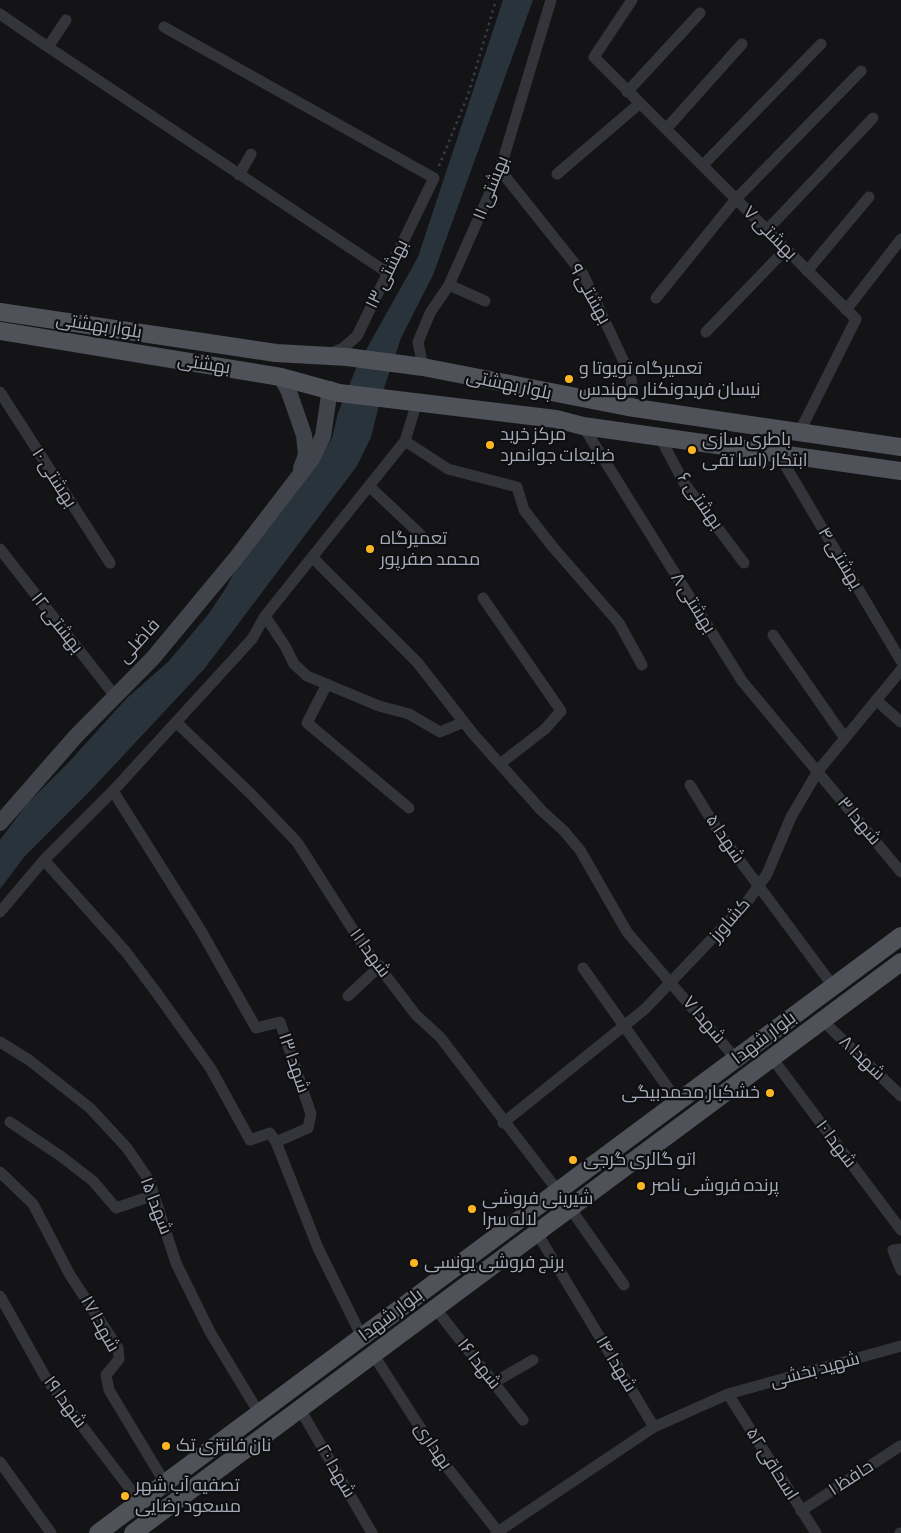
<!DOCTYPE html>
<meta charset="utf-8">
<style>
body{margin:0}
canvas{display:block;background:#141416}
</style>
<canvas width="901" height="1533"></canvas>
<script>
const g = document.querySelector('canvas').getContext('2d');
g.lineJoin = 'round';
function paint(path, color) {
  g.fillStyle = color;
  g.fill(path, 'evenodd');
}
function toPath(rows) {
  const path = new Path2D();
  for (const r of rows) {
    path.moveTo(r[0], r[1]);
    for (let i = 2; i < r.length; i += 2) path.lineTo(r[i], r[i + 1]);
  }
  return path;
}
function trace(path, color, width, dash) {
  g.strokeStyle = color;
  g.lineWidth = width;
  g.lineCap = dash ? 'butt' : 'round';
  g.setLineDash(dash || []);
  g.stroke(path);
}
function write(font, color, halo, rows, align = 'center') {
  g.font = font + ' "Alegreya Sans",Cairo,sans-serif';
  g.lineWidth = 4.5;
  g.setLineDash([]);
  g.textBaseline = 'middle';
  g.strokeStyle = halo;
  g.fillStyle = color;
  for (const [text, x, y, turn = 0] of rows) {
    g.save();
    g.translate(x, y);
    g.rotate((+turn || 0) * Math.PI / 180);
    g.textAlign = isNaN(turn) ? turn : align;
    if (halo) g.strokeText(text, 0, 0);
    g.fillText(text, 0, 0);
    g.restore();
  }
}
paint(toPath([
 [503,0,533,0,433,275,401,338,381,397,371,437,357,466,205,668,90,791,25,856,0,889,0,840,26,805,68,763,127,698,168,662,207,616,226,588,239,563,314,467,332,438,338,413,357,366,418,257]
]), '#28333b');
trace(toPath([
 [439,166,468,95,496,0]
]), '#3a3c42', 2.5, [2.5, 4]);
trace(toPath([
 [632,0,594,57,856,319,799,433],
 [0,14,48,47],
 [66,20,48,47,388,273],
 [164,27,434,178,357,336,343,348,329,354],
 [627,92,700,13],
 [666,129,742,44],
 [704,164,821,44],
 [500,170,583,274,631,377,632,386,628,407],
 [557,174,639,104],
 [239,175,251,154],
 [767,230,873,118],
 [807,271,869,197],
 [449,285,485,301],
 [656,298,736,199,861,71],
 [846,310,901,239],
 [706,332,786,249],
 [423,367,418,342,430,313,449,285,500,170,551,0],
 [0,392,110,563],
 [583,426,742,681,901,872],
 [660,437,684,483,744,563],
 [405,441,448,469,517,487,524,510,552,546,619,623,642,665],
 [779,455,901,661],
 [370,487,421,535],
 [0,549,115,696],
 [312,557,417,662,474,735,542,811,564,831,580,850,627,932,736,1059],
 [483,598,561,711,545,729,500,764],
 [265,616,285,646,294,664,307,676,379,706,409,714,440,732,464,722],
 [773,635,844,737],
 [327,684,307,723,409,808],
 [876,700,901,722],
 [176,722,252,795,297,842,364,947,416,1015,440,1037,558,1191],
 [690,785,720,834,833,986],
 [113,791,200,929,256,1028,280,1022,311,1114,308,1128,276,1142,318,1248,362,1337],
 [44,860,126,952,156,992,211,1069,250,1140,270,1133,276,1142],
 [0,912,44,860,113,791,252,639,265,616,405,441,417,402],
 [583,968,678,1102],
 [348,996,380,966],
 [822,1020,901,1096],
 [0,1042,29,1060,90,1108,127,1148,149,1180,176,1263,210,1332,259,1413],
 [772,1058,901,1230],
 [10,1122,62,1157,93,1181,116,1208,154,1195],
 [503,1123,645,1009,747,902,767,874,791,817,818,771,901,670],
 [0,1172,33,1204,70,1275,118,1348,119,1359,106,1375,109,1390,165,1483],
 [570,1208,624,1285],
 [537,1233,654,1427,728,1394,901,1346],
 [901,1249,893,1250,901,1270],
 [0,1296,47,1380,140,1502],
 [435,1308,523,1420],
 [373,1354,439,1457,499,1533],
 [493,1383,533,1360],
 [728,1394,816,1533],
 [300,1409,372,1533],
 [0,1462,51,1533],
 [801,1511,900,1446],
 [496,1533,654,1427],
 [900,1533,901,1533]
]), '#34353b', 11);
trace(toPath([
 [281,377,289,392,304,435,306,455,301,468],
 [0,823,76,736,153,658,236,558,312,459,323,436,330,389]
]), '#42444b', 16);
trace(toPath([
 [0,312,276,353,347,357,423,367,628,407,901,447],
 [0,331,281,377,339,393,556,419,583,426,901,471],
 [98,1533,901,936],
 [133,1533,901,962]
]), '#50525a', 18);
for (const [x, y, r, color] of [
 [569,379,5,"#ffb622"],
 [490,445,5,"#ffb622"],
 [692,450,5,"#ffb622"],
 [370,549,5,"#ffb622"],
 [770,1093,5,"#ffb622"],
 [573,1160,5,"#ffb622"],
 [641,1186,5,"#ffb622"],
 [472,1209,5,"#ffb622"],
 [414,1263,5,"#ffb622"],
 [166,1446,5,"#ffb622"],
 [125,1496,5,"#ffb622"]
]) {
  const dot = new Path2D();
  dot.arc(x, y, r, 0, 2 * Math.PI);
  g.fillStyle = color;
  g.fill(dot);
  trace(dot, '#0f0f11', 2);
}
write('18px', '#a4aab7', '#0f0f11', [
 ["بهشتی ۱۱",491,188,-68],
 ["بهشتی ۷",770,233,45],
 ["بهشتی ۱۳",387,274,-64],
 ["بهشتی ۹",590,294,61],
 ["بلوار بهشتی",99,326,9],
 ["بهشتی",204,364,9],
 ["بلوار بهشتی",509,385,12],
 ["بهشتی ۱۰",54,478,57],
 ["بهشتی ۶",700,501,55],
 ["یهشتی ۴",840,558,59],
 ["بهشتی ۸",693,603,58],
 ["بهشتی ۱۲",57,623,52],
 ["فاضلی",139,641,-48],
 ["شهدا ۳",859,821,50],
 ["شهدا ۵",725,839,56],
 ["کشاورز",730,920,-49],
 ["شهدا ۱۱",370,953,54],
 ["شهدا ۷",704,1020,50],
 ["بلوار شهدا",764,1038,-37],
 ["شهدا ۸",862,1058,44],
 ["شهدا ۱۳",294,1063,71],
 ["شهدا ۱۰",836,1144,53],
 ["شهدا ۱۵",156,1206,69],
 ["بلوار شهدا",391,1315,-37],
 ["شهدا ۱۷",100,1324,61],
 ["شهدا ۱۶",479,1364,52],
 ["شهدا ۱۴",616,1364,59],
 ["شهید بخشی",815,1370,-15],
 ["شهدا ۱۹",65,1402,54],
 ["بهداری",433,1446,56],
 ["اسحاقی ۵۲",772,1464,58],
 ["شهدا ۲۰",336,1471,60],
 ["حافظ ۱",851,1478,-33]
]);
write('18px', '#a4aab7', '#0f0f11', [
 ["تعمیرگاه تویوتا و",579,369],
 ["نیسان فریدونکنار مهندس",579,390],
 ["مرکز خرید",500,435],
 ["ضایعات جوانمرد",500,456],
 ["باطری سازی",702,440],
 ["ابتکار (اسا تقی",702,461],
 ["تعمیرگاه",380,539],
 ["محمد صفرپور",380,560],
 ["خشکبار محمدبیگی",760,1093,"right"],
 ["اتو گالری گرجی",583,1160],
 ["پرنده فروشی ناصر",651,1186],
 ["شیرینی فروشی",482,1199],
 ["لاله سرا",482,1220],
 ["برنج فروشی یونسی",424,1263],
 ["نان فانتزی تک",176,1446],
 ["تصفیه آب شهر",135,1486],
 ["مسعود رضایی",135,1507]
], 'left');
</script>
